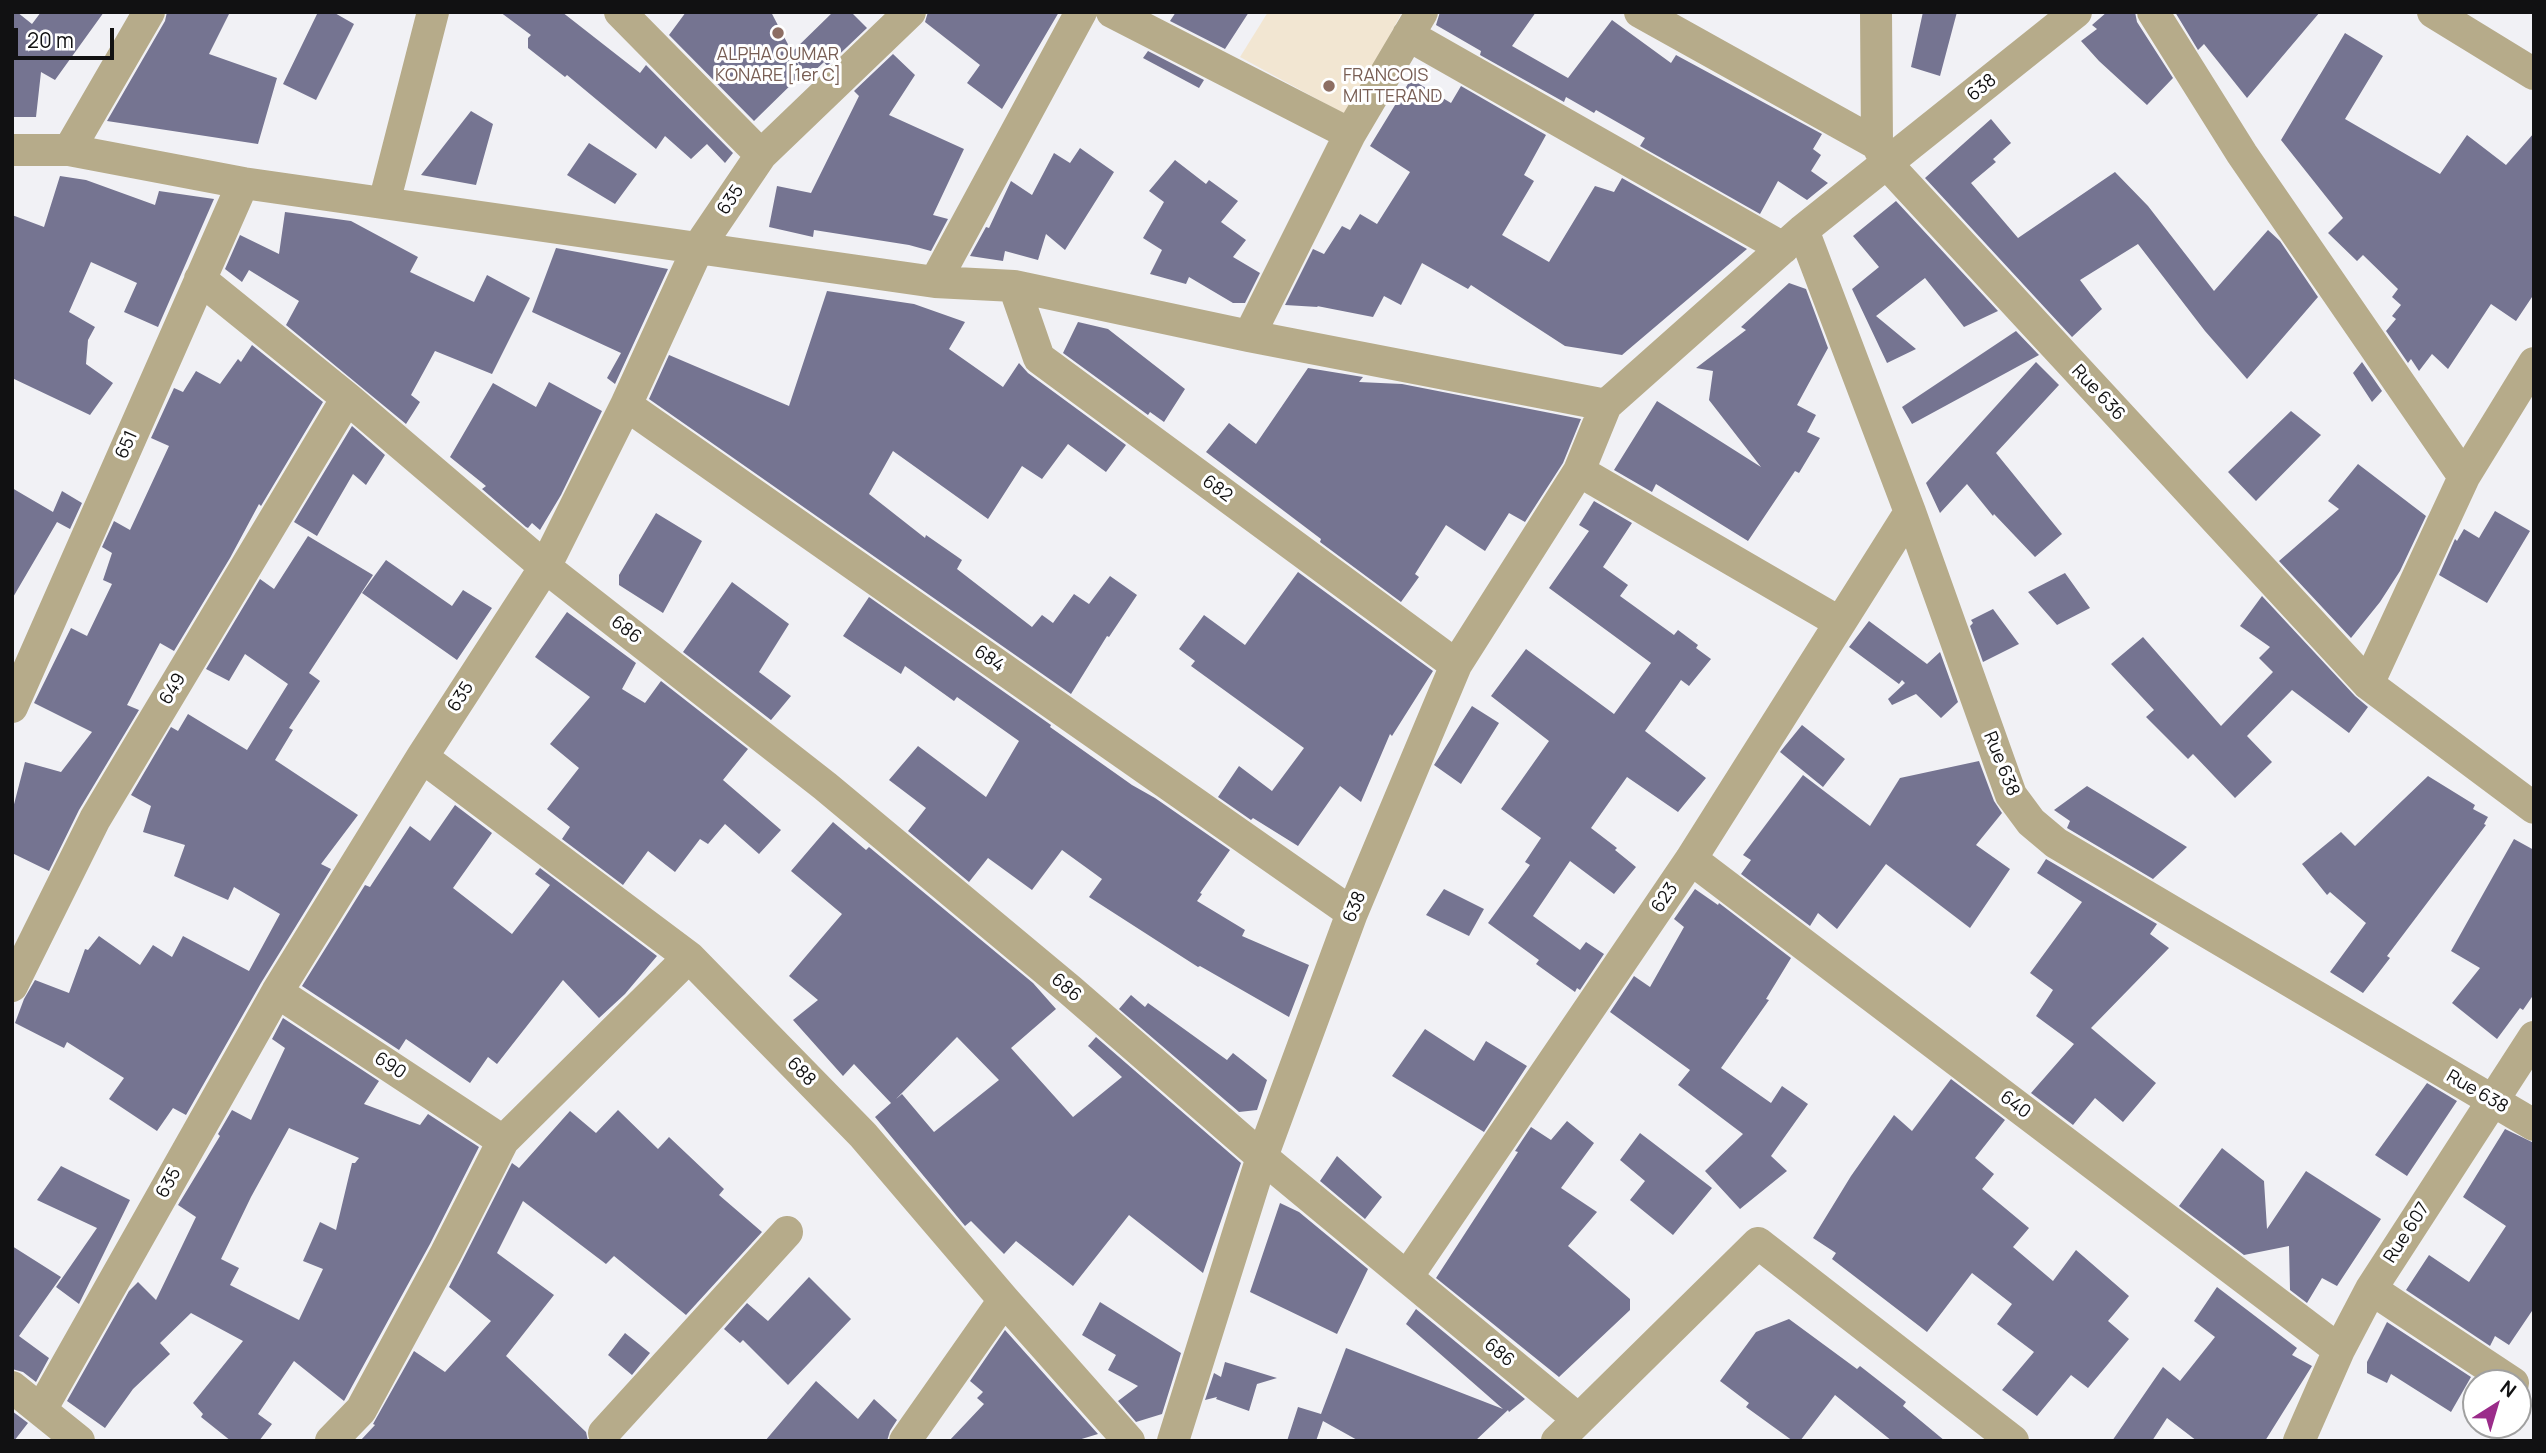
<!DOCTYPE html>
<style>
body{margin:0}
#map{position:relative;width:2546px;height:1453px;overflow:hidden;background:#f1f1f5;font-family:Manrope,sans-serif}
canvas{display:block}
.frame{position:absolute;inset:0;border:14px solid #111112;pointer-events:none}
.north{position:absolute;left:2462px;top:1369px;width:70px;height:70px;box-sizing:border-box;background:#fff;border:2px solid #a0a0a0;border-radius:50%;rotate:37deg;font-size:19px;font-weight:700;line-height:28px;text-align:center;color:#111112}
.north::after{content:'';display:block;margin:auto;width:24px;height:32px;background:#9b2c8a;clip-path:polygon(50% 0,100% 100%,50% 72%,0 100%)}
.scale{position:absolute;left:14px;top:28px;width:100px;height:32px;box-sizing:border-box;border:4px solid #111112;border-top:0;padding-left:9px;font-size:21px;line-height:24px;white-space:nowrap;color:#111112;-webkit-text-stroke:5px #fff;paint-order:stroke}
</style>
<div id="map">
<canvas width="2546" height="1453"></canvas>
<div class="frame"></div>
<div class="north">N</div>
<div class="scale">20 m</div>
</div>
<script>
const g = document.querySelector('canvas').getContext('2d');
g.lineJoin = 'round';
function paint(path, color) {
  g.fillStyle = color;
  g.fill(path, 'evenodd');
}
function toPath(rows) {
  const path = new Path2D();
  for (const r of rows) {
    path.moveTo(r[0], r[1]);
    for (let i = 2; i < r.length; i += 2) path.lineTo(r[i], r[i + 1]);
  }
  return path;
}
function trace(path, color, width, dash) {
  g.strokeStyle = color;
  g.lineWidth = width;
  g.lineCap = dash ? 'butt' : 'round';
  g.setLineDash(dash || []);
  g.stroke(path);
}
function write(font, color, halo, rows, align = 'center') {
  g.font = font + ' Manrope,sans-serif';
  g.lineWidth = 6;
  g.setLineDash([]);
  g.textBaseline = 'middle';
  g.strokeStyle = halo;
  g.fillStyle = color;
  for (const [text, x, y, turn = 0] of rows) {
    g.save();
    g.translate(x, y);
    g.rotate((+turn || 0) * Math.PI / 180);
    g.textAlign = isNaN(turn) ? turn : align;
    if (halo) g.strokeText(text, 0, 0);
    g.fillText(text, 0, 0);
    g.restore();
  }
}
paint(toPath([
 [1268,12,1402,12,1348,116,1240,57]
]), '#f2e6d2');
paint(toPath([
 [12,12,17,12,32,24,41,12,104,12,55,80,41,72,36,117,12,117],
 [167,12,230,12,209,54,277,78,258,144,107,121,165,21],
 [318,12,333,12,354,24,316,100,283,84],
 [500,12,562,12,640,73,646,65,733,153,725,163,707,144,691,159,665,136,656,149,567,75,565,77,528,48,528,38,531,35],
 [686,12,771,12,792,52,833,12,851,12,867,28,827,66,824,62,808,77,794,57,803,73,754,121,669,35],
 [928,12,1059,12,1002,109,967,83,980,65,925,22],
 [1176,12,1249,12,1225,49,1170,21],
 [1440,12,1536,12,1512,46,1568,78,1612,20,1671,63,1676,55,1822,134,1813,149,1821,155,1811,171,1828,183,1807,200,1778,181,1760,214,1640,146,1645,138,1596,110,1594,113,1566,97,1564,102,1480,55,1481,51,1436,25],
 [1923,12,1957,12,1940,76,1911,67],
 [2107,12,2135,12,2137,22,2173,78,2147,105,2099,61,2081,41,2097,29,2092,25],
 [2175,12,2320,12,2247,98,2204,44,2198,50],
 [2345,33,2383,56,2345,119,2440,174,2467,135,2506,165,2534,133,2534,294,2516,321,2491,304,2448,369,2432,354,2419,371,2411,359,2408,363,2386,331,2396,319,2392,316,2401,305,2392,297,2398,289,2363,255,2357,261,2328,233,2343,218,2281,140],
 [1148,51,1204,80,1199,88,1143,58],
 [893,54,915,75,889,115,964,149,933,215,948,219,931,251,909,245,814,230,813,237,769,227,777,186,811,193,859,96,854,91],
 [1411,79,1451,103,1461,86,1546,135,1524,175,1534,181,1502,235,1549,262,1595,186,1614,192,1622,178,1747,249,1622,355,1565,346,1471,285,1468,289,1422,263,1401,305,1384,296,1373,317,1317,306,1318,307,1285,305,1313,249,1324,254,1342,226,1350,230,1360,214,1377,224,1410,172,1370,146],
 [471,111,493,124,476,185,421,175],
 [1991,119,2011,143,1993,159,1996,162,1971,183,2018,238,2115,172,2148,206,2214,291,2268,230,2280,241,2318,297,2247,379,2205,331,2138,244,2080,280,2102,309,2072,337,1925,178],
 [589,143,637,174,615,204,567,175],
 [1080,148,1114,172,1065,250,1046,234,1038,260,1005,251,1003,261,970,256,986,227,989,228,1011,181,1032,195,1054,153,1070,163],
 [1175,160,1206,184,1209,180,1238,201,1221,222,1246,240,1233,257,1260,273,1245,303,1233,303,1189,277,1186,284,1150,274,1162,250,1143,238,1164,202,1149,191],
 [60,176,86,180,155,205,159,191,214,199,158,327,124,312,137,283,91,262,69,312,95,327,88,340,86,364,113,383,90,415,12,378,12,215,44,227],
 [1896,201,1998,311,1964,327,1925,278,1876,316,1916,349,1887,363,1852,289,1879,267,1853,236],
 [285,212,351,221,418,257,410,272,474,302,487,275,530,298,492,374,435,351,411,395,420,402,406,424,286,325,299,301,249,270,242,282,225,269,240,235,279,254],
 [556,248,668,269,615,384,607,378,621,353,532,312],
 [1789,283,1806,289,1828,348,1797,405,1816,415,1807,432,1820,438,1799,473,1795,471,1748,541,1656,484,1652,492,1614,470,1657,401,1761,467,1709,400,1713,371,1696,368,1746,330,1741,327],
 [827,291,914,304,965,322,949,349,1003,387,1019,363,1028,373,1126,445,1106,472,1068,444,1042,479,1022,466,988,519,893,451,869,494,925,538,926,535,962,560,957,569,1032,627,1042,615,1053,623,1074,594,1089,604,1110,576,1137,595,1109,637,1107,636,1071,694,649,399,669,355,789,406],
 [1078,322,1108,329,1185,389,1164,422,1150,412,1148,415,1063,353],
 [2016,331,2039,355,1912,424,1902,407],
 [252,345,323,402,261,506,259,504,230,558,174,651,160,643,127,705,139,710,79,810,49,871,12,853,12,812,25,762,61,772,92,732,34,703,71,628,87,636,112,584,103,580,112,553,102,547,114,521,130,530,169,446,151,438,174,388,183,392,196,371,220,384,238,359,241,362],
 [2036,362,2059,385,1996,453,2062,534,2035,557,1994,514,1993,516,1967,484,1940,513,1926,483],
 [2362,362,2382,391,2372,402,2353,373],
 [1308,368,1363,377,1359,382,1402,384,1581,419,1563,463,1525,522,1509,513,1485,551,1446,525,1415,574,1419,577,1401,602,1320,542,1321,539,1206,452,1229,423,1256,444],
 [549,382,602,411,561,495,540,530,532,523,528,528,526,527,482,489,486,486,450,457,493,383,536,407],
 [2291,411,2321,435,2256,501,2228,472],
 [352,426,385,455,366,485,353,474,317,536,294,522],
 [2358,464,2426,516,2400,571,2380,602,2351,638,2279,561,2339,509,2328,501],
 [12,488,53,512,62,491,82,503,70,529,57,522,12,599],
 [1594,501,1632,523,1603,567,1628,585,1620,596,1674,635,1678,630,1698,645,1696,648,1711,659,1689,686,1681,680,1645,731,1706,778,1678,812,1627,777,1591,828,1617,848,1615,850,1636,867,1614,894,1570,861,1533,916,1580,950,1586,942,1604,954,1580,990,1577,988,1575,992,1536,964,1539,960,1488,923,1530,865,1525,862,1541,838,1501,809,1549,741,1491,696,1526,649,1614,714,1651,663,1549,588,1589,531,1579,525],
 [2495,511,2530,531,2487,603,2439,575,2455,539,2457,541,2464,529,2479,538],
 [656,513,702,541,663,613,619,585,619,575],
 [308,536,373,575,309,673,320,681,289,728,293,730,275,760,358,815,321,864,331,869,261,983,186,1115,173,1108,157,1131,109,1099,124,1078,67,1042,64,1048,15,1023,24,999,35,980,69,993,85,949,88,950,99,936,140,965,153,945,172,957,183,936,249,971,280,914,234,887,228,900,174,876,185,845,143,832,151,806,131,795,171,727,178,731,188,714,247,750,288,684,245,654,229,681,206,669,260,579,274,589],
 [386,560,452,606,463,590,492,608,457,660,362,593],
 [1298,572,1433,671,1392,736,1390,734,1361,802,1340,786,1298,846,1253,818,1251,820,1218,797,1239,766,1272,791,1304,748,1191,666,1195,661,1179,649,1204,615,1245,645],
 [2065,573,2090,608,2057,625,2028,592],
 [732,582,789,624,759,672,791,696,771,720,683,652],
 [2262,596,2355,696,2368,707,2349,733,2292,690,2247,736,2272,762,2235,798,2193,754,2188,759,2146,717,2154,710,2111,664,2143,637,2221,726,2273,672,2259,658,2270,647,2240,626],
 [869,597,1051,725,1050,727,1132,785,1155,798,1230,850,1200,893,1202,894,1197,901,1245,930,1242,936,1309,965,1289,1017,1200,966,1198,967,1089,897,1102,879,1062,850,1032,890,988,858,969,882,908,831,926,808,889,780,918,746,986,797,1019,741,957,697,954,701,905,666,901,674,843,636],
 [1993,609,2019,644,1983,662,1970,626,1973,623,1971,620],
 [567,612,636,663,622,689,645,703,661,681,748,749,723,780,781,830,759,854,725,824,708,844,700,839,675,872,648,851,623,885,562,839,570,827,547,809,579,768,550,744,590,697,535,657],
 [1869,621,1927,664,1940,652,1958,702,1941,718,1916,694,1892,705,1888,699,1905,683,1902,680,1899,684,1849,647],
 [1472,706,1499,723,1461,784,1434,765],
 [1802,725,1845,759,1823,787,1780,752],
 [1979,761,1994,801,2002,813,1976,845,2010,869,1970,928,1886,864,1837,929,1818,913,1810,926,1741,874,1751,860,1743,855,1803,775,1870,826,1900,778],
 [2428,776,2475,805,2473,809,2488,817,2484,824,2486,825,2387,956,2390,958,2363,993,2330,972,2366,923,2330,892,2327,895,2302,864,2341,832,2355,846],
 [2087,786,2187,847,2153,879,2067,828,2070,821,2054,810],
 [455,805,492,833,453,888,512,934,550,885,535,874,540,868,657,956,625,994,599,1018,563,980,497,1064,488,1057,470,1083,406,1039,399,1050,302,986,365,885,370,887,410,826,430,841],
 [833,822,866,850,869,847,1033,983,1056,1009,1011,1048,1073,1117,1122,1077,1088,1046,1096,1037,1241,1163,1203,1273,1129,1215,1073,1286,1016,1241,1004,1254,971,1221,965,1226,875,1117,891,1103,854,1064,843,1076,793,1020,818,1000,789,976,842,914,791,871],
 [957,1037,999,1080,934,1132,902,1094,896,1099],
 [2514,839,2534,850,2534,994,2523,1010,2520,1008,2497,1039,2452,1003,2480,968,2451,951],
 [2046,859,2157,924,2150,934,2169,948,2091,1028,2156,1083,2123,1122,2095,1098,2073,1125,2031,1093,2074,1044,2036,1016,2053,990,2030,973,2082,902,2037,873],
 [1444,889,1484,909,1469,936,1426,915],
 [1695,889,1718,905,1719,903,1791,958,1766,999,1769,1000,1721,1068,1771,1103,1782,1086,1808,1104,1771,1156,1787,1171,1740,1209,1705,1171,1743,1134,1678,1085,1690,1070,1610,1012,1634,976,1650,987,1684,927,1674,919],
 [1131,995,1145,1007,1148,1003,1227,1060,1233,1053,1267,1080,1257,1110,1239,1112,1119,1009],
 [283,1018,379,1081,364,1104,420,1125,428,1114,479,1147,430,1244,344,1401,294,1361,258,1414,272,1424,259,1441,231,1441,201,1417,203,1414,193,1403,243,1341,191,1313,160,1343,170,1354,133,1389,105,1428,67,1401,129,1291,138,1282,156,1300,196,1217,178,1205,220,1136,218,1134,232,1110,251,1120,285,1048,272,1039],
 [289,1128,359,1158,355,1163,352,1163,336,1230,320,1222,303,1261,323,1269,299,1320,230,1285,239,1268,221,1259,251,1197],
 [1425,1029,1474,1061,1486,1041,1527,1066,1484,1132,1392,1076],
 [1951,1079,2005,1120,1975,1158,1994,1174,1982,1189,2029,1228,2013,1247,2053,1281,2076,1250,2129,1296,2108,1321,2129,1339,2088,1388,2071,1375,2037,1416,2002,1390,2034,1352,1997,1324,2012,1304,1972,1273,1927,1332,1832,1259,1836,1253,1813,1238,1851,1176,1894,1115,1912,1131],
 [2427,1083,2457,1101,2407,1176,2375,1155],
 [618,1110,658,1149,669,1137,724,1189,719,1195,762,1232,686,1315,614,1256,606,1264,523,1201,497,1253,554,1295,506,1356,586,1432,588,1441,360,1441,375,1425,373,1424,414,1351,445,1372,491,1321,449,1287,512,1163,519,1168,570,1111,596,1133],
 [1567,1121,1594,1143,1561,1188,1597,1212,1568,1246,1630,1299,1630,1310,1559,1377,1436,1278,1518,1152,1515,1151,1531,1127,1551,1140],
 [2505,1129,2534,1143,2534,1308,2509,1345,2495,1336,2490,1346,2406,1290,2429,1255,2469,1282,2506,1226,2463,1197],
 [1640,1133,1712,1188,1673,1235,1630,1200,1645,1181,1620,1160],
 [2222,1148,2264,1181,2267,1229,2306,1171,2381,1219,2337,1286,2322,1278,2307,1303,2290,1290,2289,1246,2244,1255,2179,1206],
 [1337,1156,1382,1197,1365,1219,1320,1181],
 [61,1166,130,1200,79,1304,56,1287,97,1228,37,1200],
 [1280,1203,1299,1212,1368,1269,1337,1334,1250,1292],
 [12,1246,61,1277,19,1336,49,1358,36,1382,23,1372,12,1369],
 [809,1277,851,1319,788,1385,743,1340,740,1343,724,1329,747,1303,768,1321],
 [2217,1287,2297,1348,2292,1355,2312,1366,2265,1441,2197,1441,2167,1418,2152,1441,2112,1441,2163,1367,2180,1381,2215,1337,2194,1321],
 [1100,1302,1181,1353,1162,1414,1136,1422,1118,1401,1138,1386,1108,1370,1116,1355,1082,1335],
 [1416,1309,1525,1399,1509,1412,1508,1410,1475,1441,1359,1441,1323,1421,1316,1441,1287,1441,1298,1407,1321,1414,1346,1348,1503,1409,1406,1324],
 [1789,1319,1857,1369,1860,1366,1906,1402,1903,1406,1945,1441,1892,1441,1835,1395,1800,1441,1793,1441,1746,1407,1749,1403,1720,1381,1756,1332],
 [2387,1322,2471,1377,2451,1412,2391,1374,2387,1383,2367,1373,2367,1362],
 [1005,1330,1089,1424,1098,1434,1075,1441,949,1441,984,1404,977,1398,983,1392,970,1381],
 [625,1333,650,1353,632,1375,608,1355],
 [1225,1362,1277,1378,1257,1384,1249,1411,1216,1399,1217,1397,1205,1400,1214,1373,1221,1377],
 [816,1381,858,1419,874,1399,897,1420,890,1431,887,1441,765,1441],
 [12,1411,28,1423,14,1441,12,1441]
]), '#757491');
trace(toPath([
 [620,12,761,155],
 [1112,12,1350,134],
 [1640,12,1877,144,1887,164,2368,684,2534,808],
 [1876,12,1877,144],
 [2153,12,2242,154,2464,477],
 [2433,12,2534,74],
 [1408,35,1783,248],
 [12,150,69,150,243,183,935,282,1014,286,1249,336,1606,405],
 [69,150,149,12],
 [384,203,433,12],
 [1803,230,1910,512,2011,795,2031,822,2056,843,2534,1125],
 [200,279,347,398,545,567,825,786,1070,990,1262,1157,1578,1419],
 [935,282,1081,12],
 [1014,286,1039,358,1456,665],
 [1249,336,1350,134,1422,12],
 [626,405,1352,913],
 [1579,471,1839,622],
 [2368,684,2464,477,2534,363],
 [12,707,243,183],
 [422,757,689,957,863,1135,1004,1300,1129,1441],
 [1691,859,2339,1350],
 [12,986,95,819,347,398],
 [277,992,503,1141],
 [1407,1277,1691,859,1910,512],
 [2371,1289,2513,1383],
 [12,1387,79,1441],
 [41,1410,277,992,422,757,545,567,626,405,698,248,761,155,910,12],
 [604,1433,787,1232],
 [331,1441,361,1410,446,1253,503,1141,689,957],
 [905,1441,1004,1300],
 [1173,1441,1262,1157,1352,913,1456,665,1579,471,1606,405,1803,230,2076,12],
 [1557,1441,1758,1243,2013,1441],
 [2299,1441,2339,1350,2371,1289,2534,1037]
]), '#b6ab8a', 32);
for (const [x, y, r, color] of [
 [778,33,7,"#8d6e63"],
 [1329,86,7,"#8d6e63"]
]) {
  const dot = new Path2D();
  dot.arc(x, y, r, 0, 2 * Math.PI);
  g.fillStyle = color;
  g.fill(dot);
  trace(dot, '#fff', 2.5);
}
write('18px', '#785e54', '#fff', [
 ["ALPHA OUMAR",778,55],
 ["KONARE [1er C]",778,76],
 ["FRANCOIS",1343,76,"left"],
 ["MITTERAND",1343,97,"left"]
]);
write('18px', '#111112', '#fff', [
 ["638",1982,88,-39],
 ["635",731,200,-56],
 ["Rue 636",2098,393,47],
 ["651",127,445,-66],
 ["682",1217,489,36],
 ["686",626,630,38],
 ["684",989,659,35],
 ["649",173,689,-59],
 ["635",461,697,-57],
 ["Rue 638",2001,764,68],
 ["623",1665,898,-56],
 ["638",1355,907,-68],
 ["686",1066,988,40],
 ["690",390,1066,33],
 ["688",801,1072,46],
 ["Rue 638",2477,1092,30],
 ["640",2015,1105,37],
 ["635",169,1183,-61],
 ["Rue 607",2407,1233,-57],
 ["686",1499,1353,40]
]);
</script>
